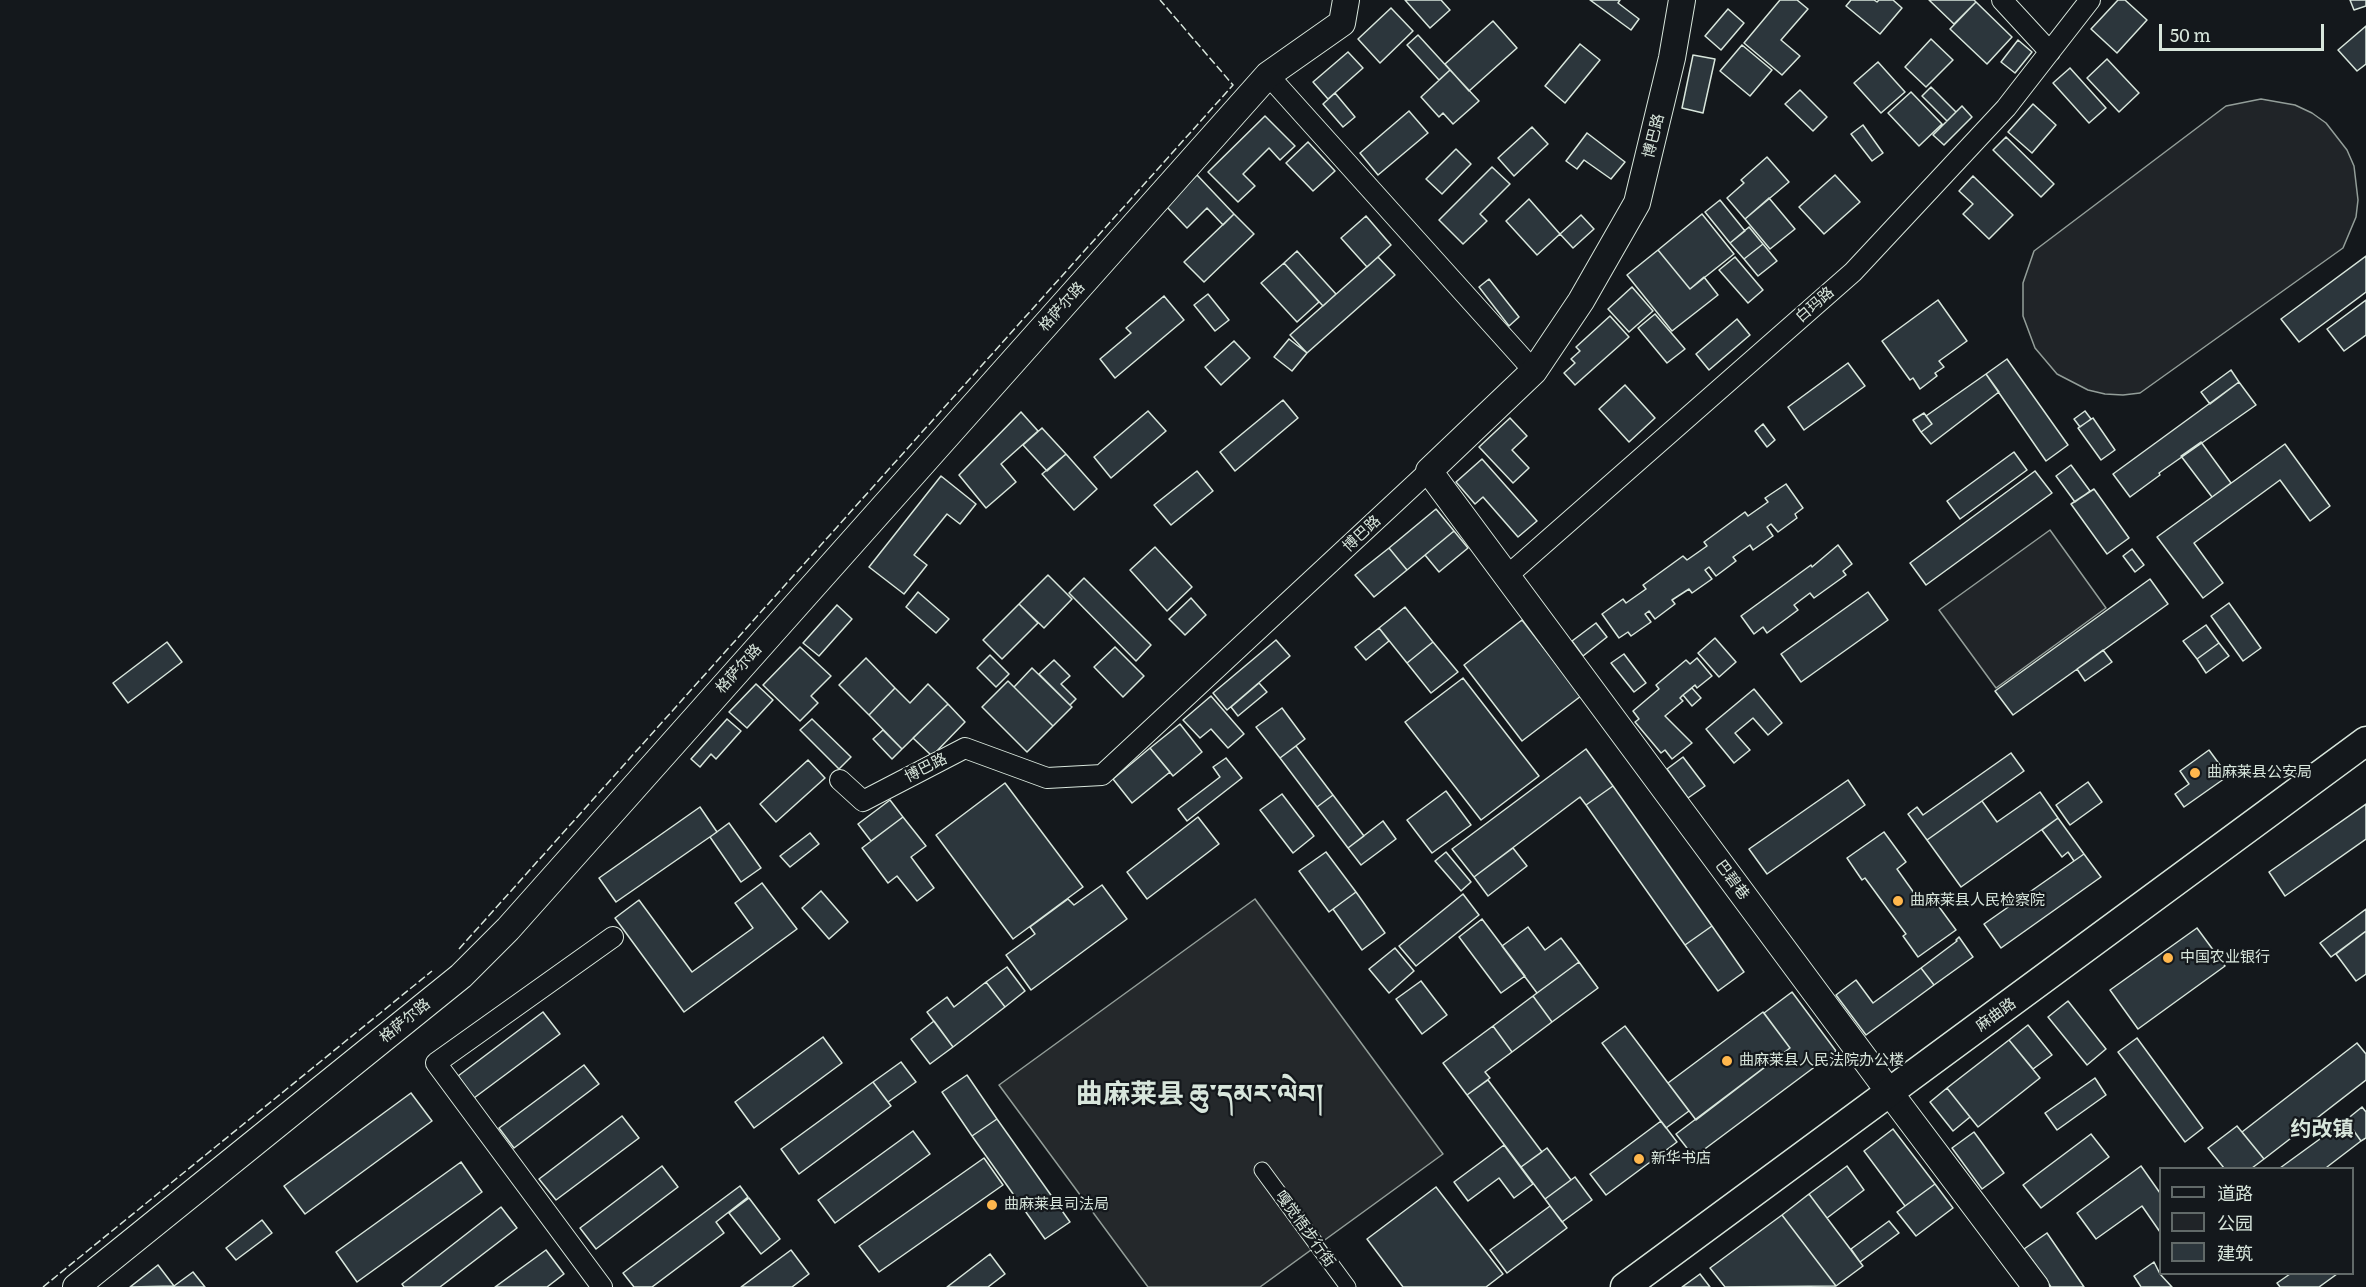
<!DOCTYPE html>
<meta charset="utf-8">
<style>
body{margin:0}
#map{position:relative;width:2366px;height:1287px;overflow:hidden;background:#14181c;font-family:Literata,"Noto Sans SC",serif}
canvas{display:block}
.legend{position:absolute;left:2159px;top:1167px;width:195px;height:108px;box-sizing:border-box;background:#14181c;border:2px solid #626a69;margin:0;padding:8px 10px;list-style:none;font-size:18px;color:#d8e6dc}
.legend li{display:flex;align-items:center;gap:12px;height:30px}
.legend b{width:30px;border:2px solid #626a69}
.scale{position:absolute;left:2159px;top:24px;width:165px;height:27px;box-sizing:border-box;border:3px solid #d8e6dc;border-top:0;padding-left:8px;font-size:18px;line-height:21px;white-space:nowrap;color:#d8e6dc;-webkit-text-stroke:4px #14181c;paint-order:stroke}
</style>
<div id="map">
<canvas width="2366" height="1287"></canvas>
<ul class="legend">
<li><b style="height:8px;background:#14181c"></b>道路</li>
<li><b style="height:16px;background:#202428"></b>公园</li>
<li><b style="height:16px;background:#2c363c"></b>建筑</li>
</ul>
<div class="scale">50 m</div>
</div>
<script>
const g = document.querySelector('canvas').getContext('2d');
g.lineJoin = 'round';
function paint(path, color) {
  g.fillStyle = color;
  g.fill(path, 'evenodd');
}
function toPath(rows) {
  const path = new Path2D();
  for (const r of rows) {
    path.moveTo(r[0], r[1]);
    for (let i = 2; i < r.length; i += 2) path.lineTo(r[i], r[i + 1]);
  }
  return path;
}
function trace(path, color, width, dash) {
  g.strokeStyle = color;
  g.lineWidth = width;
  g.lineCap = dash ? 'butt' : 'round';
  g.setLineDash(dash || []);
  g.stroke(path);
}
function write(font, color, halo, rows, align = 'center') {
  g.font = font + ' Literata,"Noto Sans SC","Noto Serif Tibetan",serif';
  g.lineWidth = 4.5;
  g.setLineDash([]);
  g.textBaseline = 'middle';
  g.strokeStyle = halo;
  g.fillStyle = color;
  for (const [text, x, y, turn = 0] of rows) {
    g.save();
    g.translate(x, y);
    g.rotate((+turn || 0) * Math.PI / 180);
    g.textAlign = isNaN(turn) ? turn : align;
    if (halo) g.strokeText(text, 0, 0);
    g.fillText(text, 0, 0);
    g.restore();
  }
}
const green = toPath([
 [2261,99,2295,105,2312,113,2326,123,2347,150,2354,166,2358,200,2356,217,2343,248,2140,393,2123,395,2105,394,2088,390,2057,374,2035,348,2023,316,2023,283,2034,251,2226,106,2261,99],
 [2050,530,2106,608,1996,688,1939,610,2050,530]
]);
paint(green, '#202428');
trace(green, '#939e99', 1.5);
const parking = toPath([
 [1255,899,1443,1154,1260,1287,1148,1287,999,1085,1255,899]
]);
paint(parking, '#24282b');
trace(parking, '#939e99', 1.5);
const building = toPath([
 [1405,0,1441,0,1450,10,1430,28,1405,0],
 [1590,0,1620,0,1618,3,1639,19,1631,30,1590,0],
 [1780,0,1797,0,1808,9,1781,40,1800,56,1782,75,1744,43,1780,0],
 [1851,0,1874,0,1877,2,1879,0,1893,0,1902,8,1880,34,1846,6,1851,0],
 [1929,0,1974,0,1976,2,1954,24,1929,0],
 [2118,0,2125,0,2147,20,2117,53,2091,29,2118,0],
 [2350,0,2366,0,2366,6,2354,10,2350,0],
 [1976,2,2012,37,1987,64,1950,29,1976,2],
 [1391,8,1413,31,1380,63,1358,39,1391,8],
 [1728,9,1744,23,1721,50,1705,36,1728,9],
 [1493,21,1517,48,1469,91,1445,64,1493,21],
 [2366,26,2366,64,2357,71,2338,50,2366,26],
 [1418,35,1450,70,1439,80,1407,45,1418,35],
 [1931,39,1953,60,1926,87,1905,67,1931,39],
 [2018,40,2032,52,2015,73,2001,62,2018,40],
 [1580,44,1600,60,1565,103,1545,86,1580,44],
 [1742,45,1772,70,1750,96,1720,71,1742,45],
 [1348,52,1363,68,1328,99,1313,82,1348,52],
 [1693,55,1715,59,1703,113,1682,108,1693,55],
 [2107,59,2139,93,2119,112,2087,78,2107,59],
 [1878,62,1905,92,1881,113,1854,83,1878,62],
 [2070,68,2106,108,2089,123,2053,83,2070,68],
 [1450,70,1479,101,1453,124,1443,113,1439,117,1421,97,1450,70],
 [1931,87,1956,112,1947,121,1922,96,1931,87],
 [1800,90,1827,117,1813,131,1785,104,1800,90],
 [1911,92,1942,124,1919,146,1888,113,1911,92],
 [1335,93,1355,117,1343,127,1323,104,1335,93],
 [2033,104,2056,125,2032,153,2008,132,2033,104],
 [1962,106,1972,117,1944,145,1933,135,1962,106],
 [1409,111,1428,133,1378,175,1360,153,1409,111],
 [1265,116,1295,146,1280,160,1269,148,1243,174,1255,186,1238,202,1208,172,1265,116],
 [1863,125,1883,153,1872,161,1851,134,1863,125],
 [1532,127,1548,144,1514,176,1498,158,1532,127],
 [1587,133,1625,162,1611,179,1584,160,1577,169,1566,161,1587,133],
 [2006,137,2054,184,2041,197,1993,150,2006,137],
 [1308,142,1335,171,1313,191,1286,163,1308,142],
 [1456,149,1471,164,1442,194,1426,179,1456,149],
 [1767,157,1789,182,1745,219,1727,198,1744,183,1741,180,1767,157],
 [1492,167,1510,184,1480,214,1487,221,1463,244,1439,220,1492,167],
 [1197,175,1234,214,1223,225,1207,208,1187,228,1165,205,1197,175],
 [1835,175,1860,202,1824,234,1799,207,1835,175],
 [1973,176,2013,215,1989,239,1963,214,1973,204,1959,191,1973,176],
 [1769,198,1795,229,1770,249,1745,219,1769,198],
 [1529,199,1560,234,1537,255,1506,221,1529,199],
 [1720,200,1745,231,1730,243,1705,212,1720,200],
 [1234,214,1254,234,1204,282,1184,262,1234,214],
 [1702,214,1734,254,1690,289,1658,250,1702,214],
 [1581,215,1594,229,1573,248,1560,234,1581,215],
 [1366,216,1391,245,1367,267,1341,238,1366,216],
 [1749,227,1763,244,1744,259,1730,243,1749,227],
 [1763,244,1777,261,1758,276,1744,259,1763,244],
 [1658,250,1690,289,1704,277,1718,295,1672,331,1627,275,1658,250],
 [1297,251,1336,294,1323,306,1284,263,1297,251],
 [2366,256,2366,292,2299,342,2281,319,2366,256],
 [1378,257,1395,275,1307,353,1290,335,1378,257],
 [1735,257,1763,290,1748,303,1719,270,1735,257],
 [1284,263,1319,302,1297,322,1261,283,1284,263],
 [1489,279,1519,317,1509,326,1479,287,1489,279],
 [1632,287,1653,311,1629,332,1608,309,1632,287],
 [1208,294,1229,320,1215,331,1194,305,1208,294],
 [1164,296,1184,320,1115,378,1100,359,1131,333,1126,328,1164,296],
 [1938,300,1967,341,1939,361,1944,367,1935,373,1937,376,1920,389,1913,378,1910,380,1882,341,1938,300],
 [2366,300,2366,335,2344,351,2327,329,2366,300],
 [1655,314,1685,349,1667,363,1638,328,1655,314],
 [1610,316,1629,337,1575,385,1564,373,1575,363,1571,359,1580,351,1576,347,1610,316],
 [1737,319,1750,335,1709,370,1696,354,1737,319],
 [1289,339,1307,353,1292,371,1274,357,1289,339],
 [1234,341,1250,358,1221,385,1205,367,1234,341],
 [2007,359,2068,445,2046,461,1986,374,2007,359],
 [1848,363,1865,386,1804,430,1788,407,1848,363],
 [2231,370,2239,382,2210,404,2201,392,2231,370],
 [1986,374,1999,392,1931,444,1921,432,1932,424,1926,416,1986,374],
 [2239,382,2256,405,2159,473,2160,475,2130,497,2113,474,2239,382],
 [1625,385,1655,418,1629,442,1599,409,1625,385],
 [1283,400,1298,418,1235,471,1220,452,1283,400],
 [1148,411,1166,431,1111,478,1094,457,1148,411],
 [2085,411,2091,419,2080,427,2074,419,2085,411],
 [1021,412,1038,431,1001,464,1016,482,986,508,959,475,1021,412],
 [1924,413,1932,424,1921,432,1913,420,1924,413],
 [1510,418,1527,436,1512,450,1529,468,1513,483,1479,447,1510,418],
 [2093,418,2115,450,2101,460,2078,428,2093,418],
 [1763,424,1775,440,1767,447,1755,431,1763,424],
 [1042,428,1066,454,1047,471,1023,445,1042,428],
 [2201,442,2231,483,2212,497,2181,456,2201,442],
 [2285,444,2330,506,2310,521,2280,480,2194,543,2223,583,2203,598,2157,537,2285,444],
 [2014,452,2027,470,1960,519,1947,501,2014,452],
 [1066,454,1097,489,1074,510,1042,474,1066,454],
 [1482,459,1537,521,1518,537,1483,497,1475,504,1456,482,1482,459],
 [2071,465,2090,491,2075,502,2056,476,2071,465],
 [1197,471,1213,491,1171,525,1154,505,1197,471],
 [2035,471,2052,493,1926,585,1910,563,2035,471],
 [941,476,976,504,960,524,947,514,914,555,927,565,904,594,869,567,941,476],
 [1786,484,1803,508,1795,514,1797,518,1778,532,1771,524,1767,527,1773,536,1753,550,1750,545,1733,557,1736,561,1716,576,1709,567,1705,570,1712,579,1692,593,1689,589,1672,600,1675,604,1655,619,1649,611,1645,614,1651,622,1631,636,1628,632,1619,638,1602,614,1623,599,1626,603,1646,589,1643,585,1683,556,1687,560,1707,546,1704,542,1745,512,1748,516,1768,502,1765,498,1786,484],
 [2094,489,2129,538,2107,554,2071,504,2094,489],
 [1436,509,1454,531,1407,570,1389,548,1436,509],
 [1454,531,1468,548,1439,572,1425,555,1454,531],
 [1838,545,1852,564,1843,571,1846,575,1814,598,1810,593,1794,605,1798,610,1767,633,1763,627,1754,634,1741,616,1811,565,1812,567,1838,545],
 [1155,547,1192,587,1167,611,1130,570,1155,547],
 [1389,548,1407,570,1374,597,1355,575,1389,548],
 [2132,549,2144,565,2135,572,2123,556,2132,549],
 [1048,575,1072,599,1044,628,1019,604,1048,575],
 [1084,578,1151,645,1136,661,1069,593,1084,578],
 [2150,579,2168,604,2013,715,1995,691,2150,579],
 [918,592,949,619,936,633,906,607,918,592],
 [1868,592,1888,620,1801,682,1781,654,1868,592],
 [1191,598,1206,615,1185,635,1169,619,1191,598],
 [2229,603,2261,648,2243,661,2211,616,2229,603],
 [1019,604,1038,623,1002,659,983,640,1019,604],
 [837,605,852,619,819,656,803,643,837,605],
 [1405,607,1433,642,1407,663,1379,628,1405,607],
 [1522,620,1581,696,1522,741,1464,665,1522,620],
 [1596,623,1607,637,1583,656,1572,641,1596,623],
 [2206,625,2219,643,2197,659,2183,641,2206,625],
 [1379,628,1389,641,1366,660,1355,647,1379,628],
 [1715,638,1736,662,1719,677,1698,653,1715,638],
 [1276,640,1290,656,1227,710,1213,693,1276,640],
 [167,642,182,662,128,703,113,683,167,642],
 [1433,642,1458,672,1431,693,1407,663,1433,642],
 [2219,643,2229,656,2206,673,2197,659,2219,643],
 [800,647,831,676,811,696,818,703,800,721,763,685,800,647],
 [1115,647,1144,676,1123,697,1094,667,1115,647],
 [2103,650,2112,662,2085,681,2077,669,2103,650],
 [1624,654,1646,683,1634,692,1611,663,1624,654],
 [990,655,1009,674,996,687,977,668,990,655],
 [866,658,895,688,869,715,839,685,866,658],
 [1697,658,1712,676,1697,688,1695,685,1683,695,1680,698,1683,701,1665,716,1692,743,1672,759,1665,750,1661,753,1635,722,1639,719,1633,711,1659,689,1656,685,1686,660,1690,664,1697,658],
 [1054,660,1070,676,1061,684,1076,699,1070,705,1039,674,1054,660],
 [1032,668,1072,707,1053,726,1014,687,1032,668],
 [1463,678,1539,776,1481,820,1405,722,1463,678],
 [1008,681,1053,726,1027,752,982,707,1008,681],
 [1259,683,1267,692,1238,716,1231,707,1259,683],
 [756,684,773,700,747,728,729,712,756,684],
 [928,684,948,704,902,749,869,715,895,688,910,703,928,684],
 [1692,688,1701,698,1692,706,1683,695,1692,688],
 [1754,689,1782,723,1768,735,1753,718,1735,733,1750,750,1734,763,1706,729,1754,689],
 [1211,696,1244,734,1228,748,1211,729,1200,738,1183,720,1211,696],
 [948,704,965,722,932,756,913,738,948,704],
 [1282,708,1305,739,1280,758,1256,727,1282,708],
 [727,719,741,731,716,759,711,754,700,767,691,759,727,719],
 [812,719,851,757,839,769,800,730,812,719],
 [1180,724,1202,752,1173,776,1150,748,1180,724],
 [883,730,902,749,892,759,873,739,883,730],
 [1296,746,1333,795,1317,807,1280,758,1296,746],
 [1150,748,1170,772,1132,803,1113,779,1150,748],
 [1586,749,1613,786,1586,805,1580,797,1474,877,1452,849,1586,749],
 [2209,750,2228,776,2184,807,2175,794,2189,784,2180,771,2209,750],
 [2011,753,2024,771,1927,840,1908,814,1917,807,1923,815,2011,753],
 [1683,757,1705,786,1688,798,1667,769,1683,757],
 [1226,758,1242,778,1187,821,1178,809,1220,777,1213,767,1226,758],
 [808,760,825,778,776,822,760,804,808,760],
 [1848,780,1865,805,1767,874,1749,849,1848,780],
 [2088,782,2102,802,2070,825,2056,805,2088,782],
 [1005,783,1083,887,1013,939,936,835,1005,783],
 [1613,786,1712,926,1685,945,1586,805,1613,786],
 [1446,791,1471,825,1432,853,1407,820,1446,791],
 [2040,792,2058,818,1961,887,1927,840,1982,801,1997,822,2040,792],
 [1282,794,1314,836,1293,853,1260,810,1282,794],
 [1333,795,1364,836,1348,848,1317,807,1333,795],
 [890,800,903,817,871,841,858,824,890,800],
 [2366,804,2366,839,2285,896,2269,872,2366,804],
 [700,807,717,832,616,902,599,878,700,807],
 [903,817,926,846,911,857,934,888,917,901,897,876,888,883,862,848,903,817],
 [1198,817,1219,844,1147,899,1127,872,1198,817],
 [2058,818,2084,854,2074,861,2068,852,2062,857,2042,830,2058,818],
 [1383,821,1396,839,1361,865,1348,848,1383,821],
 [729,823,761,868,741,882,710,837,729,823],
 [1884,832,1906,862,1897,869,1924,907,1934,900,1956,930,1918,957,1903,936,1906,934,1865,878,1862,880,1847,858,1884,832],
 [810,833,819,844,790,867,780,856,810,833],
 [1513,848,1527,866,1488,896,1474,877,1513,848],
 [1326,852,1356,892,1329,912,1299,871,1326,852],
 [1446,852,1471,882,1461,891,1435,861,1446,852],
 [2084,854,2101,877,2001,948,1984,924,2084,854],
 [762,883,797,929,684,1012,615,918,639,900,692,972,753,928,735,903,762,883],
 [1102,885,1127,919,1031,990,1006,955,1035,934,1030,927,1068,899,1074,905,1102,885],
 [821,891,848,922,829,939,802,908,821,891],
 [1356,892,1385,933,1362,950,1333,909,1356,892],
 [1463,894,1479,915,1416,966,1399,946,1463,894],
 [2366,909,2366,931,2331,957,2320,943,2366,909],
 [1482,919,1525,976,1501,993,1459,937,1482,919],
 [1712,926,1744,972,1718,991,1685,945,1712,926],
 [1528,927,1545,950,1561,938,1579,962,1537,993,1502,946,1528,927],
 [2197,928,2225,966,2138,1029,2110,990,2197,928],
 [2366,931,2366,974,2356,981,2336,954,2366,931],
 [1959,937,1973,957,1934,985,1921,968,1957,941,1956,940,1959,937],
 [1395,948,1414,971,1389,993,1369,969,1395,948],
 [1579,962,1598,988,1552,1022,1533,996,1579,962],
 [1007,967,1025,991,1005,1007,986,982,1007,967],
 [1921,968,1934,985,1866,1035,1836,995,1856,980,1873,1003,1921,968],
 [1421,981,1447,1015,1422,1034,1396,999,1421,981],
 [986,982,1005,1007,953,1047,927,1012,947,997,954,1007,986,982],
 [1792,992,1836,1051,1694,1157,1676,1134,1790,1048,1764,1013,1792,992],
 [1533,996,1552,1022,1512,1052,1493,1026,1533,996],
 [2068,1001,2106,1049,2087,1065,2048,1017,2068,1001],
 [543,1012,560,1034,474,1098,458,1076,543,1012],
 [1763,1012,1790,1048,1696,1120,1668,1083,1763,1012],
 [934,1021,953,1047,930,1064,911,1039,934,1021],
 [2028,1025,2052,1055,2033,1069,2009,1040,2028,1025],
 [1493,1026,1512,1052,1485,1072,1490,1078,1467,1095,1443,1063,1493,1026],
 [1625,1026,1689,1111,1666,1128,1602,1043,1625,1026],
 [823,1037,842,1063,754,1128,735,1102,823,1037],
 [2137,1038,2203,1128,2185,1142,2118,1052,2137,1038],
 [2009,1040,2040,1078,1978,1127,1947,1088,2009,1040],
 [2357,1043,2366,1054,2366,1080,2264,1159,2242,1132,2357,1043],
 [901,1062,916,1082,888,1102,873,1082,901,1062],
 [584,1065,599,1084,514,1148,499,1128,584,1065],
 [967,1075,997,1119,972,1136,942,1092,967,1075],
 [2095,1078,2106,1095,2057,1130,2045,1113,2095,1078],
 [1488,1080,1542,1152,1521,1167,1467,1095,1488,1080],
 [873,1082,891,1106,799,1174,781,1149,873,1082],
 [1947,1088,1970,1117,1953,1131,1930,1102,1947,1088],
 [411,1093,432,1121,305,1214,284,1186,411,1093],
 [2362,1107,2366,1112,2366,1138,2361,1141,2346,1120,2362,1107],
 [622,1116,639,1138,556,1200,539,1179,622,1116],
 [997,1119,1070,1222,1045,1239,972,1136,997,1119],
 [2346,1120,2361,1141,2327,1167,2328,1168,2280,1168,2346,1120],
 [1661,1121,1677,1142,1606,1195,1590,1174,1661,1121],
 [2237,1126,2264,1159,2252,1168,2224,1168,2208,1148,2237,1126],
 [1893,1129,1935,1184,1905,1206,1864,1151,1893,1129],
 [913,1131,930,1154,835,1223,818,1200,913,1131],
 [1974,1132,2004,1173,1982,1189,1952,1148,1974,1132],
 [2091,1134,2109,1157,2041,1208,2023,1185,2091,1134],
 [1504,1145,1533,1184,1514,1198,1499,1178,1468,1201,1454,1182,1504,1145],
 [1547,1148,1571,1180,1545,1199,1521,1167,1547,1148],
 [984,1158,1003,1185,879,1272,859,1246,984,1158],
 [461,1162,482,1192,357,1282,336,1252,461,1162],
 [662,1166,678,1187,596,1249,580,1228,662,1166],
 [1847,1166,1864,1190,1827,1218,1809,1194,1847,1166],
 [2141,1166,2160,1193,2160,1232,2142,1206,2096,1239,2077,1213,2141,1166],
 [1575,1177,1592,1200,1562,1222,1545,1199,1575,1177],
 [1935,1184,1953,1208,1916,1236,1897,1212,1935,1184],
 [740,1186,748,1197,716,1222,724,1233,652,1287,634,1287,623,1273,740,1186],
 [1436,1187,1503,1274,1486,1287,1403,1287,1367,1239,1436,1187],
 [1809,1194,1863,1266,1836,1286,1782,1215,1809,1194],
 [749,1198,780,1239,761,1254,729,1213,749,1198],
 [1550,1206,1567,1228,1507,1273,1490,1250,1550,1206],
 [501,1207,517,1228,440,1287,404,1287,402,1284,501,1207],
 [1782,1215,1836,1286,1725,1287,1710,1268,1782,1215],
 [262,1220,272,1233,236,1260,226,1248,262,1220],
 [1889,1221,1899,1233,1860,1262,1851,1249,1889,1221],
 [2047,1233,2084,1287,2051,1287,2024,1249,2047,1233],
 [546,1250,564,1274,547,1287,495,1287,546,1250],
 [791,1250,809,1274,792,1287,741,1287,791,1250],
 [990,1254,1005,1274,988,1287,947,1287,990,1254],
 [2154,1262,2160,1274,2172,1287,2141,1287,2134,1276,2154,1262],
 [158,1265,174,1286,130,1287,158,1265],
 [193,1272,205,1287,175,1287,174,1286,193,1272],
 [1700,1274,1710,1287,1682,1287,1700,1274],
 [2290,1274,2337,1274,2319,1287,2280,1287,2277,1283,2290,1274]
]);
paint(building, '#2c363c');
trace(building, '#d8e6dc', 1.5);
const pedestrian = toPath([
 [1262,1170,1348,1287]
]);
const minor = toPath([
 [2002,0,2050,52],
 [1268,75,1534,371],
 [1507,576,1853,272,2006,108,2090,0],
 [840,780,863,801,965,748,1047,778,1102,775,1429,471],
 [602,1287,436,1063,613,937]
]);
const tertiary = toPath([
 [1682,0,1672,58,1637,203,1581,301,1534,371,1429,471,1890,1093,2036,1287],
 [76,1287,461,976,508,929,1268,75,1342,23,1346,0]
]);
const secondary = toPath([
 [1625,1287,2366,741]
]);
trace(pedestrian, '#d8e6dc', 17);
trace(minor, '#d8e6dc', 22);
trace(tertiary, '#d8e6dc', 28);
trace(secondary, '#d8e6dc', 31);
trace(pedestrian, '#14181c', 15);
trace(minor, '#14181c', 20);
trace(tertiary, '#14181c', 26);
trace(secondary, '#14181c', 28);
trace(toPath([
 [459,949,1233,85,1160,0],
 [43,1287,432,971]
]), '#d8e6dc', 1.5, [8, 3]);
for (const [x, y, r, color] of [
 [2195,773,6,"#ffb74d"],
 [1898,901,6,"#ffb74d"],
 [2168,958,6,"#ffb74d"],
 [1727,1061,6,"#ffb74d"],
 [1639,1159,6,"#ffb74d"],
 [992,1205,6,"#ffb74d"]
]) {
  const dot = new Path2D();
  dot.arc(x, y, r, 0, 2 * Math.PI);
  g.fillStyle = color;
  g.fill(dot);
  trace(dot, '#14181c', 2);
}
write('15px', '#d8e6dc', '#14181c', [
 ["博巴路",1654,136,-76],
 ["白玛路",1815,305,-41],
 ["格萨尔路",1062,307,-48],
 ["博巴路",1362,534,-43],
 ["格萨尔路",739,669,-48],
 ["博巴路",926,768,-27],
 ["巴碧巷",1732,880,53],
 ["麻曲路",1996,1015,-36],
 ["格萨尔路",405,1021,-39],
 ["嘎觉悟步行街",1305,1229,54]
]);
write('15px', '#d8e6dc', '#14181c', [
 ["曲麻莱县公安局",2207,773],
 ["曲麻莱县人民检察院",1910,901],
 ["中国农业银行",2180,958],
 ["曲麻莱县人民法院办公楼",1739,1061],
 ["新华书店",1651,1159],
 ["曲麻莱县司法局",1004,1205]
], 'left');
write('bold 21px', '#d8e6dc', '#14181c', [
 ["约改镇",2322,1130]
]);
write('bold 27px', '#d8e6dc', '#14181c', [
 ["曲麻莱县 ཆུ་དམར་ལེབ།",1200,1095]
]);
</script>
